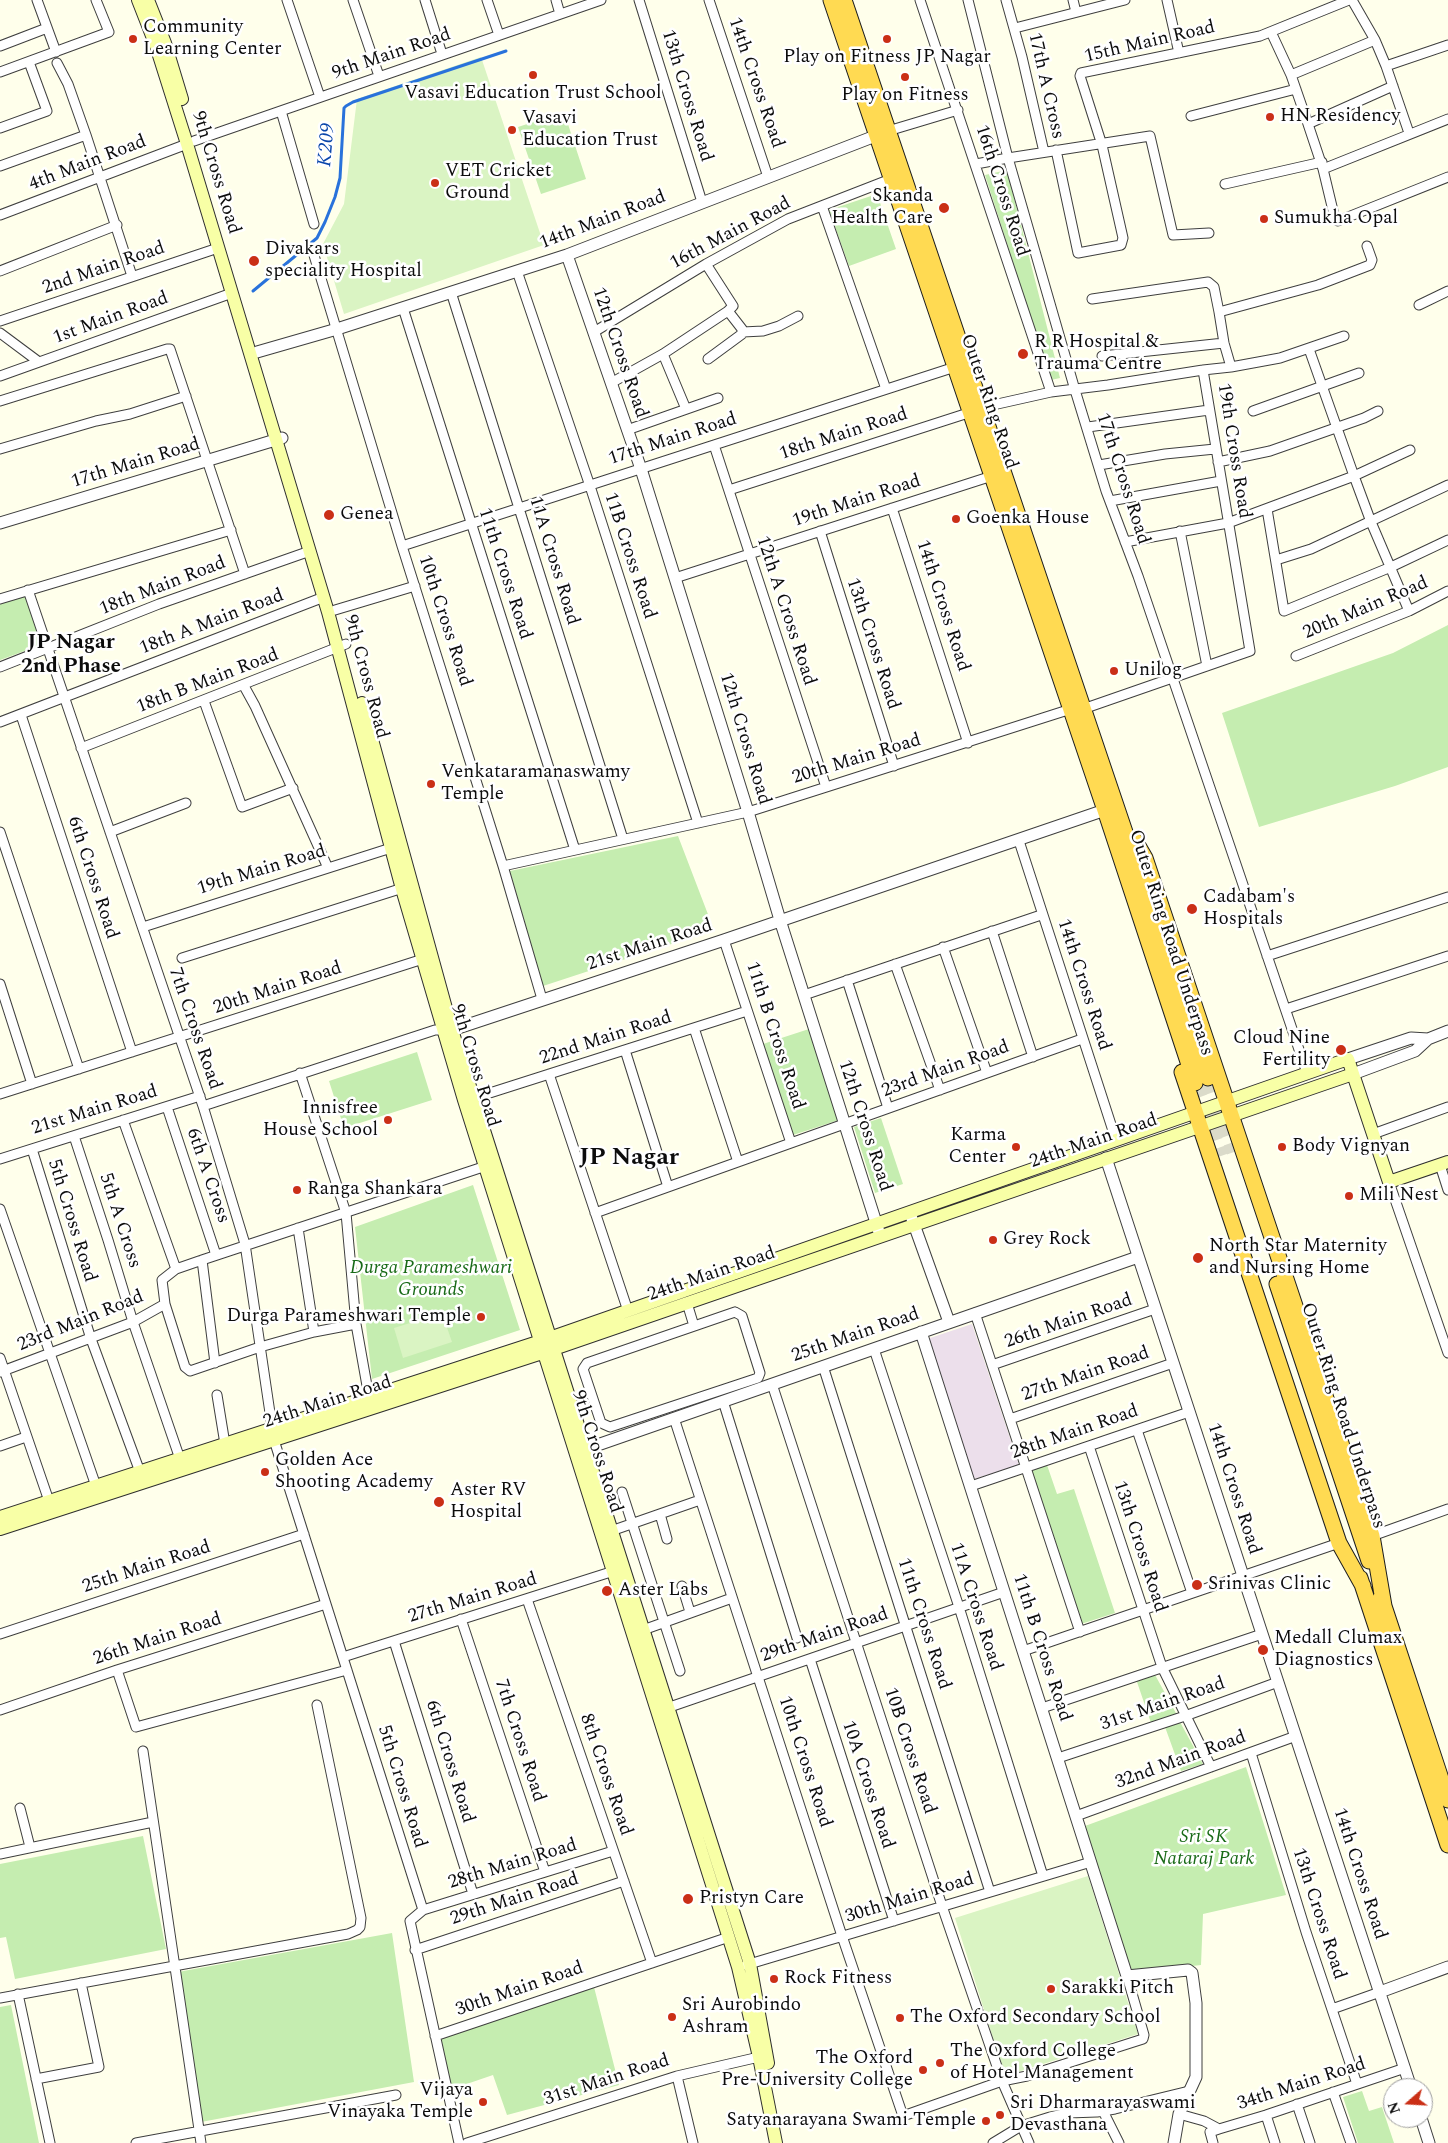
<!DOCTYPE html>
<style>
body{margin:0}
#map{position:relative;width:1448px;height:2143px;overflow:hidden;background:#ffffeb;font-family:Spectral,serif}
canvas{display:block}
.north{position:absolute;left:1383px;top:2078px;width:50px;height:50px;box-sizing:border-box;background:#fff;border:1px solid #9e9e9e;border-radius:50%;rotate:251deg;font-size:14px;font-weight:700;line-height:20px;text-align:center;color:#0c0c0c}
.north::after{content:'';display:block;margin:auto;width:18px;height:22px;background:#ca2f16;clip-path:polygon(50% 0,100% 100%,50% 72%,0 100%)}
</style>
<div id="map">
<canvas width="1448" height="2143"></canvas>
<div class="north">N</div>
</div>
<script>
const g = document.querySelector('canvas').getContext('2d');
g.lineJoin = 'round';
function paint(path, color) {
  g.fillStyle = color;
  g.fill(path, 'evenodd');
}
function toPath(rows) {
  const path = new Path2D();
  for (const r of rows) {
    path.moveTo(r[0], r[1]);
    for (let i = 2; i < r.length; i += 2) path.lineTo(r[i], r[i + 1]);
  }
  return path;
}
function trace(path, color, width, dash) {
  g.strokeStyle = color;
  g.lineWidth = width;
  g.lineCap = dash ? 'butt' : 'round';
  g.setLineDash(dash || []);
  g.stroke(path);
}
function write(font, color, halo, rows, align = 'center') {
  g.font = font + ' Spectral,serif';
  g.lineWidth = 5;
  g.setLineDash([]);
  g.textBaseline = 'middle';
  g.strokeStyle = halo;
  g.fillStyle = color;
  for (const [text, x, y, turn = 0] of rows) {
    g.save();
    g.translate(x, y);
    g.rotate((+turn || 0) * Math.PI / 180);
    g.textAlign = isNaN(turn) ? turn : align;
    if (halo) g.strokeText(text, 0, 0);
    g.fillText(text, 0, 0);
    g.restore();
  }
}
paint(toPath([
 [972,1324,1019,1465,974,1479,927,1339]
]), '#ecdfeb');
paint(toPath([
 [564,112,586,179,541,194,518,127],
 [1007,170,1060,378,1051,380,985,175],
 [877,194,896,249,849,266,829,210],
 [23,588,44,644,0,660,0,596],
 [1448,625,1448,767,1395,786,1259,827,1222,713,1393,653],
 [678,836,714,930,543,986,510,871],
 [809,1029,839,1120,793,1135,763,1044],
 [417,1052,432,1100,344,1128,329,1081],
 [881,1118,903,1184,875,1193,854,1127],
 [473,1185,520,1330,372,1379,355,1227],
 [1047,1465,1057,1494,1074,1489,1115,1613,1081,1624,1031,1470],
 [1154,1673,1177,1715,1151,1723,1136,1679],
 [1180,1722,1203,1764,1181,1771,1165,1727],
 [1246,1767,1286,1895,1203,1914,1201,1965,1131,1973,1085,1826],
 [143,1836,166,1949,15,1979,6,1937,0,1938,0,1864],
 [392,1933,414,2082,201,2122,178,1972],
 [594,1987,619,2085,507,2115,493,2075,452,2089,441,2038],
 [11,2005,39,2143,0,2143,0,2007],
 [1362,2091,1369,2111,1382,2107,1394,2143,1358,2143,1343,2097]
]), '#c5edb0');
paint(toPath([
 [481,57,544,245,344,314,323,244,344,204,357,99],
 [442,1313,452,1342,403,1358,394,1328],
 [1088,1876,1138,2034,1005,2076,955,1918]
]), '#daf4c3');
trace(toPath([
 [253,291,317,238,325,222,335,197,340,178,344,108,346,106,353,102,506,51]
]), '#2972db', 3);
trace(toPath([
 [1208,1078,1234,1152],
 [1195,1083,1221,1156]
]), '#dbdbca', 15, [15, 8]);
const minor = toPath([
 [37,0,56,52],
 [287,0,320,97],
 [353,0,379,76],
 [425,0,442,54],
 [487,0,499,35],
 [556,0,560,14],
 [639,0,702,202],
 [709,0,768,177],
 [920,0,1051,392],
 [968,0,1008,158,976,164],
 [1006,0,1022,57,1044,152],
 [1073,0,1076,12],
 [1167,0,1179,53],
 [1352,0,1375,40,1386,66,1409,133],
 [1015,28,1125,0],
 [1271,32,1291,75,1308,124,1393,86],
 [0,46,47,28],
 [57,63,68,84,86,135],
 [1386,66,1448,45],
 [0,72,109,32,96,0],
 [1291,75,1375,40],
 [281,111,314,224],
 [1191,116,1296,89],
 [1308,124,1323,169,1448,119],
 [0,128,47,111,29,62],
 [888,131,958,110],
 [194,141,601,0],
 [1056,150,1078,253,1121,245,1123,238,1102,145,1080,76,1081,73,1260,36,1349,0],
 [0,166,86,135,132,276],
 [1323,169,1335,219,1338,221,1448,177],
 [1225,184,1322,162],
 [822,206,886,389],
 [0,215,187,144],
 [1209,233,1173,235,1150,136,1008,158,1075,390,1106,491,1138,576,1307,1073],
 [313,252,402,546,503,866,542,999],
 [706,264,733,306,728,311],
 [0,271,117,225],
 [517,271,590,486,698,823],
 [451,292,623,839],
 [1092,299,1208,282,1214,287,1219,312],
 [1419,305,1448,291],
 [403,308,575,850],
 [0,321,218,248],
 [594,332,706,264,788,219,891,179],
 [743,332,763,331,779,326,798,316],
 [0,333,39,362],
 [1309,349,1354,476,1410,450],
 [663,354,686,409],
 [1102,356,1224,343],
 [1231,367,1224,343,1219,312,1318,285,1370,265,1372,260,1367,246],
 [0,376,232,293],
 [611,383,663,354,728,311,742,329,742,334,708,359],
 [0,401,167,349,170,349,245,574],
 [1253,411,1359,373],
 [1088,427,1209,410],
 [627,430,718,398],
 [714,445,826,787],
 [0,449,96,421,130,414,186,396],
 [1218,462,1270,451,1364,418,1378,411],
 [1099,465,1165,454,1215,449],
 [729,490,993,405,1051,392,1108,385,1203,370],
 [1110,501,1221,481],
 [892,508,968,743],
 [1267,509,1284,611,1391,567,1448,540],
 [820,531,894,766],
 [1180,531,1207,666],
 [1125,542,1228,523,1354,476,1371,522,1409,611],
 [402,546,955,367],
 [1276,560,1311,549,1448,485],
 [675,578,992,476],
 [28,590,203,1106,245,1244,274,1440,423,1910,410,1921,459,2143],
 [0,599,231,530],
 [335,610,415,586],
 [1296,656,1409,611,1448,591],
 [0,667,159,604,310,551],
 [244,686,255,706,328,868],
 [204,701,242,807,293,788],
 [1083,709,1250,651,1203,370,1231,367,1280,358,1344,336],
 [21,715,132,1052],
 [0,722,324,597],
 [81,748,346,644],
 [0,832,79,1069],
 [110,832,186,803],
 [1019,841,1116,1140],
 [503,866,748,812,1071,709],
 [143,927,391,848],
 [992,931,1033,1057],
 [724,940,791,1143],
 [943,947,987,1073],
 [1267,956,1448,897],
 [182,958,406,887],
 [895,964,940,1090],
 [847,980,888,1108],
 [0,984,32,1084],
 [804,995,1041,915],
 [1286,1009,1448,956],
 [694,1028,738,1162],
 [625,1050,668,1187],
 [300,1073,346,1213,356,1324,369,1397],
 [549,1074,628,1311],
 [0,1094,423,959],
 [474,1098,747,1011],
 [203,1106,435,1030,448,1030],
 [167,1107,216,1255],
 [123,1120,176,1269],
 [1373,1134,1448,1107],
 [74,1136,108,1240,133,1322,180,1459],
 [32,1149,91,1339,140,1472],
 [0,1159,200,1096],
 [1440,1165,1448,1190],
 [1389,1182,1448,1353],
 [0,1209,96,1486],
 [595,1213,1082,1039],
 [298,1228,314,1332],
 [202,1260,215,1363],
 [687,1303,694,1326],
 [735,1312,742,1316,760,1373,758,1378,610,1427,601,1423,583,1369,587,1363,735,1312],
 [975,1313,1080,1632],
 [356,1324,314,1332,260,1347,190,1371,185,1367,165,1304,162,1280,176,1269,202,1260,486,1166],
 [874,1349,959,1607,1043,1876],
 [0,1358,49,1501],
 [992,1365,1155,1309],
 [823,1366,990,1892],
 [0,1372,133,1322,165,1304],
 [772,1384,942,1906,1002,2081,1029,2143],
 [217,1395,225,1444],
 [723,1401,797,1638],
 [674,1418,842,1936,903,2116,1002,2081,1027,2076,1143,2039,1144,2035,1127,1976],
 [1010,1419,1173,1363],
 [1137,1430,1192,1593],
 [0,1446,26,1437],
 [1089,1446,1162,1667,1211,1767],
 [971,1486,1189,1412],
 [622,1492,680,1671],
 [660,1514,667,1539],
 [611,1531,700,1500],
 [1372,1536,1448,1509],
 [682,1586,690,1612],
 [527,1599,652,1963],
 [461,1619,545,1872],
 [643,1630,732,1598],
 [0,1634,304,1534],
 [394,1641,473,1894],
 [1023,1651,1339,1543],
 [343,1657,617,1570],
 [810,1659,894,1921],
 [117,1670,136,1727,347,1670],
 [1042,1708,1262,1634],
 [664,1709,1004,1592],
 [0,1710,117,1670,326,1604],
 [143,1751,201,2143],
 [1251,1753,1306,1932,1357,2084],
 [1058,1758,1185,1716,1278,1682],
 [20,1808,30,1847],
 [1076,1816,1296,1736],
 [0,1854,153,1822],
 [423,1910,613,1851],
 [415,1950,624,1881],
 [746,1965,1091,1862],
 [18,1994,50,2143],
 [0,1998,348,1934,357,1930,360,1927,361,1918,317,1705],
 [1332,2009,1380,1992],
 [435,2036,729,1937],
 [677,2076,693,2143],
 [36,2079,99,2067,81,1983],
 [1333,2092,1351,2143],
 [1297,2104,1310,2143],
 [1103,2111,1119,2143],
 [1179,2114,1204,2121,1219,2129],
 [1266,2115,1275,2143],
 [136,2143,396,2095],
 [467,2143,677,2076,759,2057],
 [993,2143,1021,2126,1050,2117,1068,2113,1097,2112,1115,2109,1189,2091],
 [1213,2143,1210,2132,1219,2129,1266,2115,1405,2068]
]);
const tertiary = toPath([
 [567,255,641,469,748,812,780,920,879,1232],
 [257,352,337,329,567,255,883,133],
 [0,523,282,438],
 [452,1030,724,940,1105,810],
 [1348,1059,1411,1038,1428,1039,1448,1031],
 [1353,1074,1415,1051,1428,1039],
 [1106,1158,1411,2088],
 [911,1216,949,1322],
 [921,1332,1127,1976,1188,1970,1192,1973,1196,2003,1196,2077,1179,2114,1174,2143],
 [586,1449,1138,1257],
 [1380,1992,1448,1967],
 [1421,2118,1429,2143]
]);
const secondary = toPath([
 [138,0,156,46,187,144,328,612,402,889,464,1100,738,1967,759,2057,776,2143],
 [148,0,165,43,182,99],
 [362,703,452,1030,750,1964,768,2063],
 [0,1517,541,1341,1348,1059,1389,1182,1448,1162],
 [0,1529,545,1352,1353,1074]
]);
const trunk = toPath([
 [831,0,1107,816,1195,1083],
 [844,0,1208,1078],
 [1134,839,1145,858,1372,1536,1384,1606],
 [1182,1072,1339,1543,1363,1586],
 [1277,1284,1369,1561],
 [1360,1578,1448,1845],
 [1381,1597,1448,1800]
]);
trace(minor, '#3f3f3f', 11);
trace(tertiary, '#3f3f3f', 13);
trace(secondary, '#2e2e2e', 14);
trace(trunk, '#1d1d1d', 17);
trace(minor, '#fff', 9);
trace(tertiary, '#fff', 11);
trace(secondary, '#f8ffa6', 12);
trace(trunk, '#ffda52', 15);
for (const [x, y, r, color] of [
 [133,39,5,"#ca2f16"],
 [887,39,5,"#ca2f16"],
 [533,75,5,"#ca2f16"],
 [905,77,5,"#ca2f16"],
 [1270,117,5,"#ca2f16"],
 [512,130,5,"#ca2f16"],
 [435,183,5,"#ca2f16"],
 [944,208,6,"#ca2f16"],
 [1264,219,5,"#ca2f16"],
 [254,261,6,"#ca2f16"],
 [1023,354,6,"#ca2f16"],
 [329,515,6,"#ca2f16"],
 [956,519,5,"#ca2f16"],
 [1114,671,5,"#ca2f16"],
 [431,784,5,"#ca2f16"],
 [1192,909,6,"#ca2f16"],
 [1341,1050,6,"#ca2f16"],
 [388,1120,5,"#ca2f16"],
 [1016,1147,5,"#ca2f16"],
 [1282,1147,5,"#ca2f16"],
 [297,1190,5,"#ca2f16"],
 [1349,1196,5,"#ca2f16"],
 [993,1240,5,"#ca2f16"],
 [1198,1258,6,"#ca2f16"],
 [481,1317,5,"#ca2f16"],
 [265,1472,5,"#ca2f16"],
 [439,1502,6,"#ca2f16"],
 [1197,1585,6,"#ca2f16"],
 [607,1591,6,"#ca2f16"],
 [1263,1650,6,"#ca2f16"],
 [688,1899,6,"#ca2f16"],
 [774,1979,5,"#ca2f16"],
 [1051,1989,5,"#ca2f16"],
 [672,2017,5,"#ca2f16"],
 [900,2018,5,"#ca2f16"],
 [940,2063,5,"#ca2f16"],
 [923,2070,5,"#ca2f16"],
 [483,2102,5,"#ca2f16"],
 [1000,2115,5,"#ca2f16"],
 [986,2121,5,"#ca2f16"]
]) {
  const dot = new Path2D();
  dot.arc(x, y, r, 0, 2 * Math.PI);
  g.fillStyle = color;
  g.fill(dot);
  trace(dot, '#fff', 2);
}
write('19px', '#0c0c0c', '#fff', [
 ["Community",143,28],
 ["Learning Center",143,50],
 ["Play on Fitness JP Nagar",887,58,"center"],
 ["Vasavi Education Trust School",533,94,"center"],
 ["Play on Fitness",905,96,"center"],
 ["HN Residency",1280,117],
 ["Vasavi",522,119],
 ["Education Trust",522,141],
 ["VET Cricket",445,172],
 ["Ground",445,194],
 ["Skanda",933,197,"right"],
 ["Health Care",933,219,"right"],
 ["Sumukha Opal",1274,219],
 ["Divakars",265,250],
 ["speciality Hospital",265,272],
 ["R R Hospital &",1034,343],
 ["Trauma Centre",1034,365],
 ["Genea",340,515],
 ["Goenka House",966,519],
 ["Unilog",1124,671],
 ["Venkataramanaswamy",441,773],
 ["Temple",441,795],
 ["Cadabam's",1203,898],
 ["Hospitals",1203,920],
 ["Cloud Nine",1330,1039,"right"],
 ["Fertility",1330,1061,"right"],
 ["Innisfree",378,1109,"right"],
 ["House School",378,1131,"right"],
 ["Karma",1006,1136,"right"],
 ["Center",1006,1158,"right"],
 ["Body Vignyan",1292,1147],
 ["Ranga Shankara",307,1190],
 ["Mili Nest",1359,1196],
 ["Grey Rock",1003,1240],
 ["North Star Maternity",1209,1247],
 ["and Nursing Home",1209,1269],
 ["Durga Parameshwari Temple",471,1317,"right"],
 ["Golden Ace",275,1461],
 ["Shooting Academy",275,1483],
 ["Aster RV",450,1491],
 ["Hospital",450,1513],
 ["Srinivas Clinic",1208,1585],
 ["Aster Labs",618,1591],
 ["Medall Clumax",1274,1639],
 ["Diagnostics",1274,1661],
 ["Pristyn Care",699,1899],
 ["Rock Fitness",784,1979],
 ["Sarakki Pitch",1061,1989],
 ["Sri Aurobindo",682,2006],
 ["Ashram",682,2028],
 ["The Oxford Secondary School",910,2018],
 ["The Oxford College",950,2052],
 ["of Hotel Management",950,2074],
 ["The Oxford",913,2059,"right"],
 ["Pre-University College",913,2081,"right"],
 ["Vijaya",473,2091,"right"],
 ["Vinayaka Temple",473,2113,"right"],
 ["Sri Dharmarayaswami",1010,2104],
 ["Devasthana",1010,2126],
 ["Satyanarayana Swami Temple",976,2121,"right"]
], 'left');
write('19px', '#0c0c0c', '#fff', [
 ["15th Main Road",1150,43,-13],
 ["9th Main Road",392,55,-19],
 ["14th Cross Road",755,83,71],
 ["17th A Cross",1045,86,77],
 ["13th Cross Road",686,96,73],
 ["4th Main Road",88,164,-21],
 ["9th Cross Road",215,173,73],
 ["16th Cross Road",1001,191,72],
 ["14th Main Road",603,221,-21],
 ["16th Main Road",731,234,-28],
 ["2nd Main Road",104,269,-19],
 ["1st Main Road",111,319,-20],
 ["12th Cross Road",619,353,71],
 ["Outer Ring Road",988,402,71],
 ["18th Main Road",844,435,-18],
 ["17th Main Road",673,440,-18],
 ["19th Cross Road",1233,451,81],
 ["17th Main Road",136,464,-17],
 ["17th Cross Road",1122,479,72],
 ["19th Main Road",857,502,-18],
 ["11B Cross Road",629,556,72],
 ["11A Cross Road",553,561,73],
 ["11th Cross Road",504,574,72],
 ["18th Main Road",163,587,-21],
 ["14th Cross Road",942,606,72],
 ["20th Main Road",1366,609,-23],
 ["12th A Cross Road",785,611,72],
 ["10th Cross Road",444,621,72],
 ["18th A Main Road",212,623,-21],
 ["13th Cross Road",872,644,72],
 ["9th Cross Road",365,677,75],
 ["18th B Main Road",208,682,-21],
 ["12th Cross Road",744,739,73],
 ["20th Main Road",857,760,-17],
 ["19th Main Road",262,871,-17],
 ["6th Cross Road",92,878,72],
 ["Outer Ring Road Underpass",1170,943,72],
 ["21st Main Road",650,946,-18],
 ["14th Cross Road",1083,985,72],
 ["20th Main Road",278,989,-18],
 ["7th Cross Road",194,1029,71],
 ["11th B Cross Road",774,1036,72],
 ["22nd Main Road",606,1039,-18],
 ["9th Cross Road",474,1066,73],
 ["23rd Main Road",946,1070,-20],
 ["21st Main Road",95,1111,-17],
 ["12th Cross Road",864,1126,72],
 ["24th Main Road",1094,1142,-19],
 ["6th A Cross",207,1176,71],
 ["5th Cross Road",71,1221,73],
 ["5th A Cross",119,1221,72],
 ["24th Main Road",712,1275,-19],
 ["23rd Main Road",81,1322,-22],
 ["26th Main Road",1069,1322,-19],
 ["25th Main Road",856,1336,-19],
 ["27th Main Road",1086,1375,-19],
 ["24th Main Road",328,1403,-18],
 ["Outer Ring Road Underpass",1342,1416,72],
 ["28th Main Road",1075,1433,-19],
 ["9th Cross Road",596,1452,72],
 ["14th Cross Road",1233,1489,72],
 ["13th Cross Road",1139,1547,72],
 ["25th Main Road",147,1568,-18],
 ["27th Main Road",473,1599,-17],
 ["11A Cross Road",975,1607,72],
 ["11th Cross Road",923,1624,72],
 ["29th Main Road",825,1636,-19],
 ["26th Main Road",158,1640,-18],
 ["11th B Cross Road",1041,1648,72],
 ["31st Main Road",1163,1705,-19],
 ["7th Cross Road",519,1741,72],
 ["10B Cross Road",909,1751,72],
 ["32nd Main Road",1181,1761,-20],
 ["6th Cross Road",449,1762,73],
 ["10th Cross Road",804,1762,72],
 ["8th Cross Road",605,1775,71],
 ["10A Cross Road",867,1785,72],
 ["5th Cross Road",401,1787,73],
 ["28th Main Road",513,1865,-17],
 ["14th Cross Road",1359,1874,72],
 ["30th Main Road",910,1899,-17],
 ["29th Main Road",515,1900,-18],
 ["13th Cross Road",1318,1914,72],
 ["30th Main Road",520,1990,-19],
 ["31st Main Road",607,2081,-18],
 ["34th Main Road",1302,2085,-18]
]);
write('italic 19px', '#186a16', '#fff', [
 ["Durga Parameshwari",431,1269],
 ["Grounds",431,1291],
 ["Sri SK",1204,1838],
 ["Nataraj Park",1204,1860]
]);
write('italic 20px', '#0945aa', '#fff', [
 ["K209",328,145,-85]
]);
write('bold 21px', '#0c0c0c', '#fff', [
 ["JP Nagar",71,644],
 ["2nd Phase",71,668]
]);
write('bold 24px', '#0c0c0c', '#fff', [
 ["JP Nagar",629,1159]
]);
</script>
